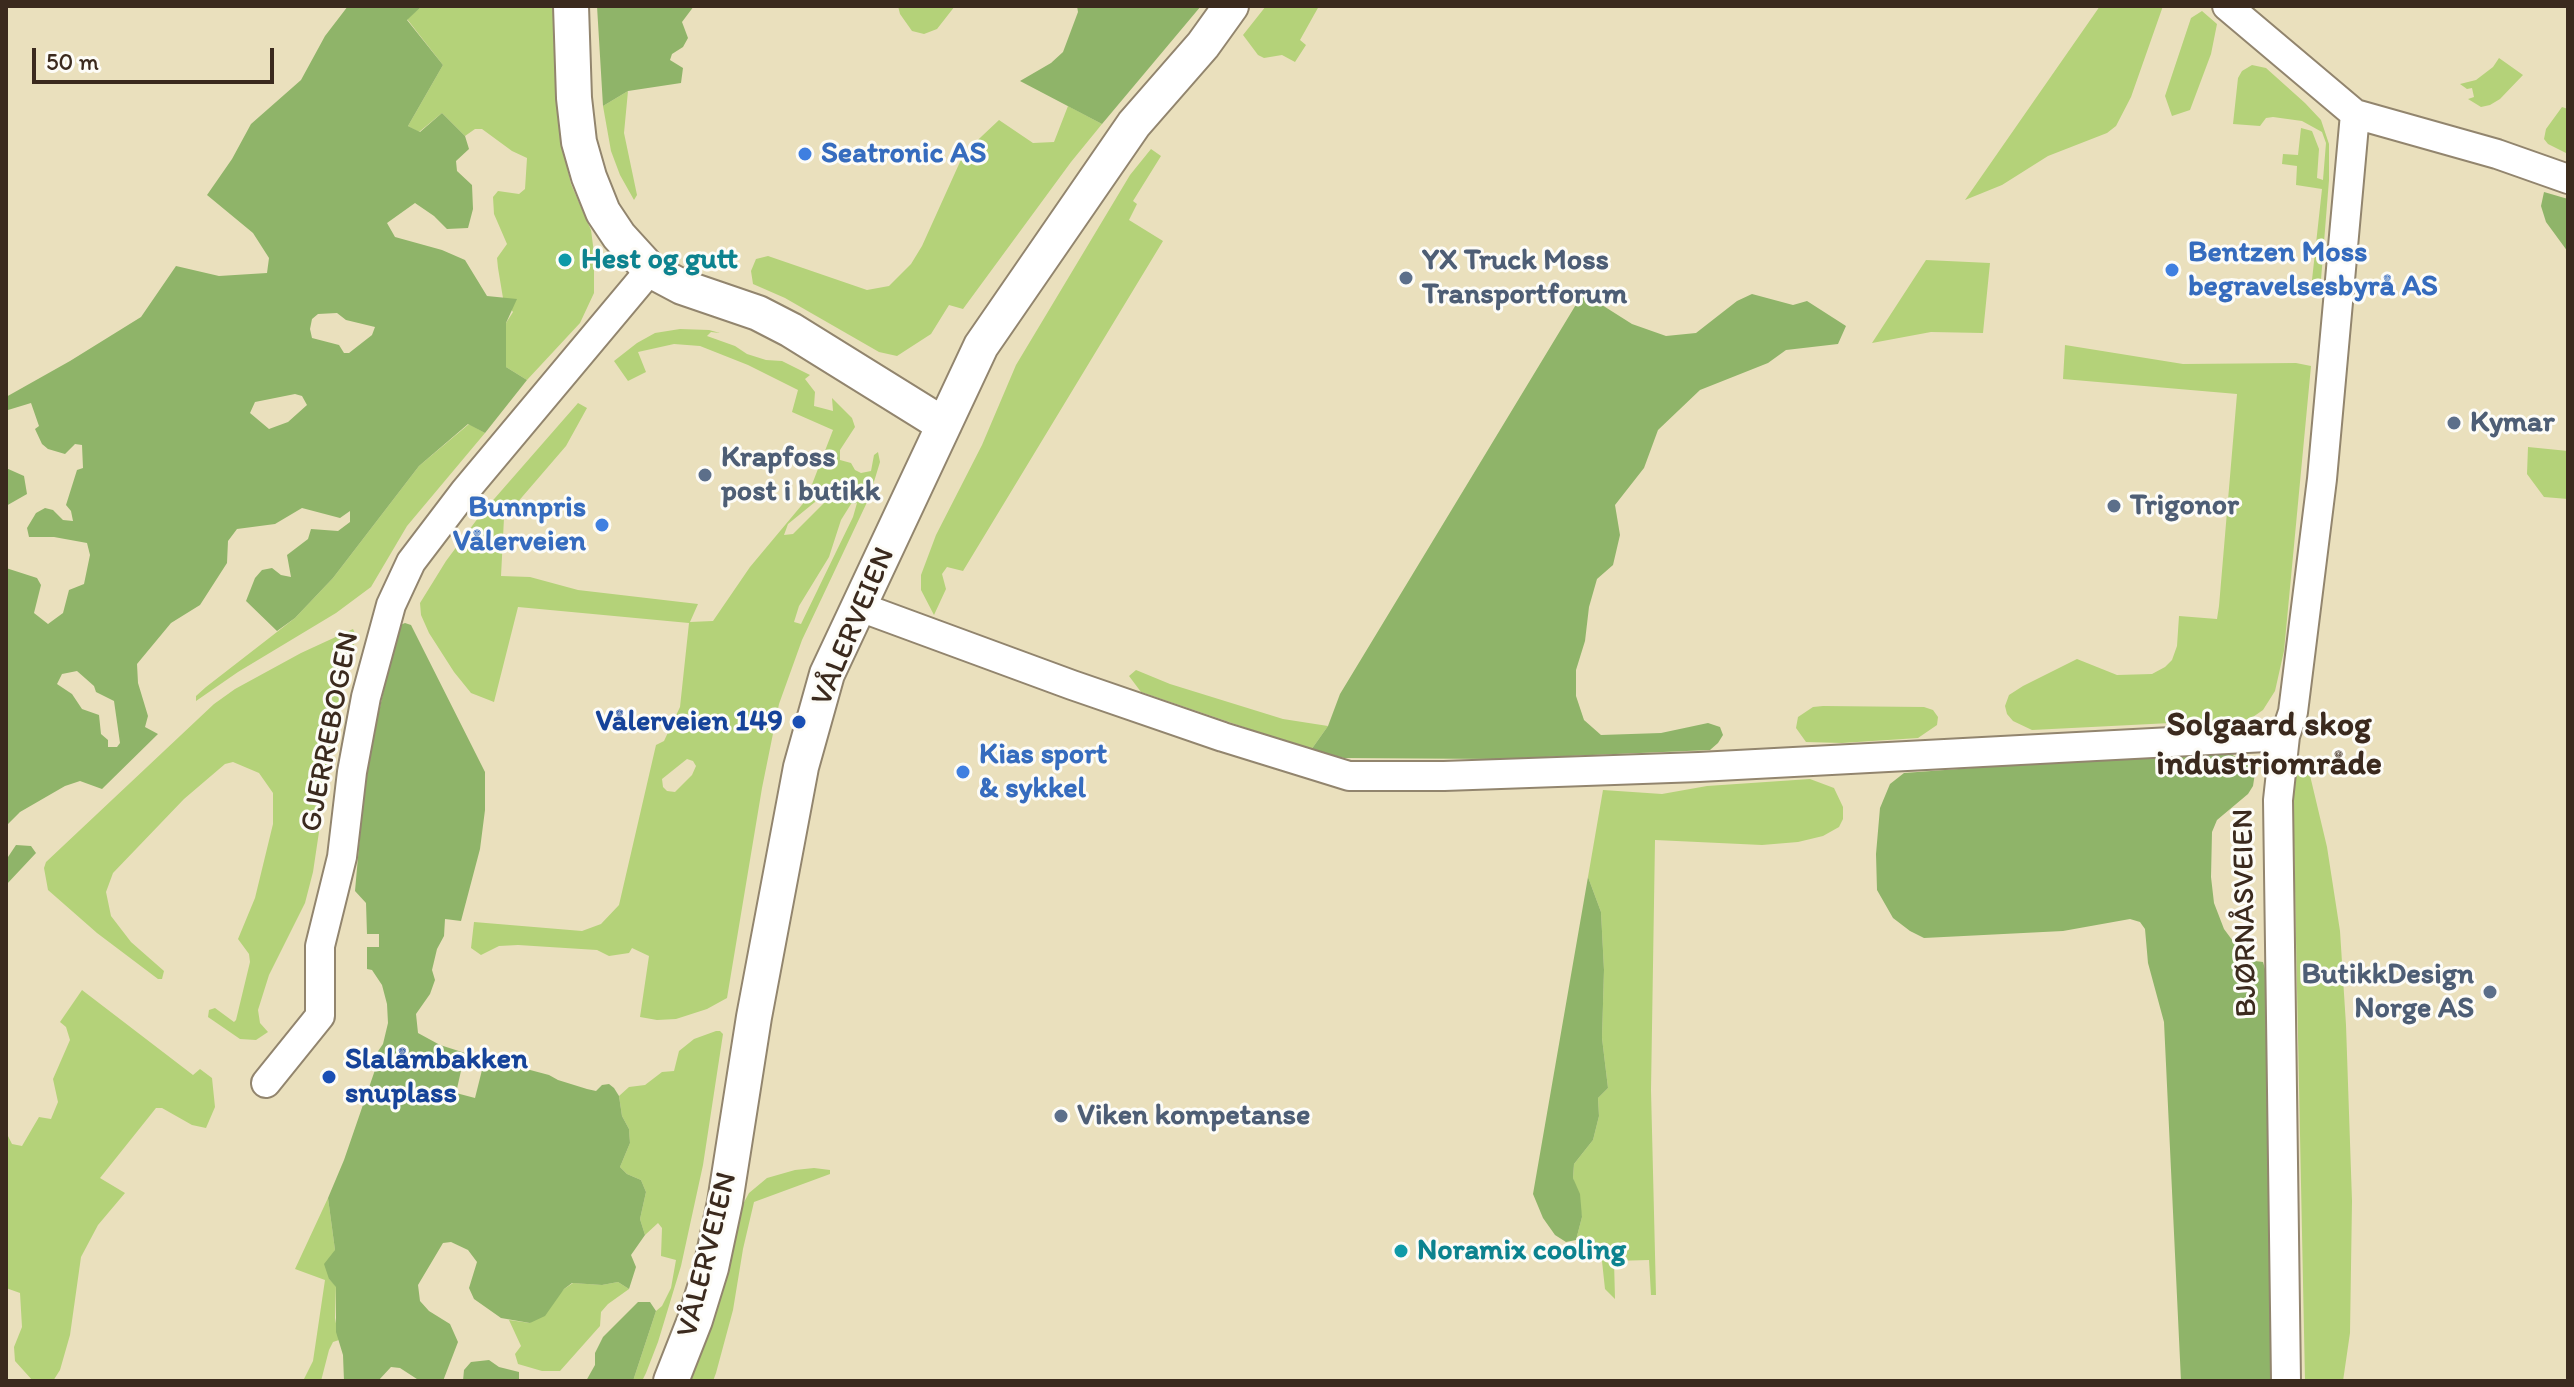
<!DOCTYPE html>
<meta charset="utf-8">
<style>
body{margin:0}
#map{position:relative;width:2574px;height:1387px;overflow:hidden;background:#eae0bd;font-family:Itim,sans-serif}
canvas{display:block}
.frame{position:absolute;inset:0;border:8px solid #3b2a1e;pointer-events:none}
.scale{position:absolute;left:32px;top:48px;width:242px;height:36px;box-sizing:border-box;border:4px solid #3b2a1e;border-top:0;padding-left:10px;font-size:24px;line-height:28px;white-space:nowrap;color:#3b2a1e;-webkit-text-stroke:6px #fdfcf7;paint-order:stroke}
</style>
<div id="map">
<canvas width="2574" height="1387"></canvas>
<div class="frame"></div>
<div class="scale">50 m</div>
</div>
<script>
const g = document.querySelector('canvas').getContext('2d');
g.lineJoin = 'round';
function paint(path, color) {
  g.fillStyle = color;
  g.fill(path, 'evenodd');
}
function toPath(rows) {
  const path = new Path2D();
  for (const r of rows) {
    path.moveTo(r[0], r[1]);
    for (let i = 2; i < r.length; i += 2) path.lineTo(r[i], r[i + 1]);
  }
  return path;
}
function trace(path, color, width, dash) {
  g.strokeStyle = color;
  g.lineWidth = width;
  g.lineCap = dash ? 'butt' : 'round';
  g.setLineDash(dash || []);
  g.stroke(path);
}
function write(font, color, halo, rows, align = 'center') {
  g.font = font + ' Itim,sans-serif';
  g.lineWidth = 6;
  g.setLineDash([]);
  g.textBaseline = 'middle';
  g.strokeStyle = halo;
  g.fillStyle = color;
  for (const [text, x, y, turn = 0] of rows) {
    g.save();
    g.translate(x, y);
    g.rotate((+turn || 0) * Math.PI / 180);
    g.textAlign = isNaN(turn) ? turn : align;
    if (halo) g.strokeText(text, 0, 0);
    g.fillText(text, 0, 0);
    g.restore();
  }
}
paint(toPath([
 [422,6,553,6,560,136,571,184,591,230,594,253,594,293,580,323,527,380,506,367,506,323,513,312,503,298,498,268,497,258,507,244,494,214,493,197,498,191,519,194,525,189,527,158,512,151,482,129,475,129,465,136,442,113,419,132,408,126,443,65,407,19],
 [898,6,955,6,937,29,924,34,912,31,900,14],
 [1266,6,1319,6,1300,40,1306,45,1295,62,1282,55,1264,58,1258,55,1243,35],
 [2100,6,2163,6,2131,97,2116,126,2107,133,2048,156,2002,185,1965,200],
 [2202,11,2217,24,2211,54,2190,110,2172,116,2165,96,2191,18],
 [2499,58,2523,75,2500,99,2490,105,2481,107,2468,99,2474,97,2472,88,2467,89,2460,84,2476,80,2493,67],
 [2252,65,2266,68,2305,103,2321,120,2329,144,2329,180,2320,292,2315,294,2311,289,2322,189,2296,185,2297,166,2282,164,2283,154,2298,155,2301,128,2312,131,2319,149,2317,178,2323,180,2326,143,2322,132,2302,121,2273,117,2266,118,2260,126,2233,124,2238,78,2242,71],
 [628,91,624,133,637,195,634,200,620,175,611,151,603,106],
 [1068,106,1102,124,1071,162,963,309,949,305,931,334,897,356,879,352,785,298,753,284,751,271,756,259,768,256,867,290,889,286,911,264,922,246,964,153,999,120,1033,143,1054,142],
 [2562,107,2568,109,2568,154,2548,144,2544,139,2546,129],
 [1151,149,1161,156,1133,201,1137,204,1129,220,1163,241,963,571,947,567,942,574,946,589,934,615,921,590,921,575,936,535,982,445,1016,365,1130,175],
 [1926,260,1990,263,1983,333,1931,332,1872,343],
 [680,329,709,330,720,333,711,332,707,336,735,346,747,354,766,360,782,361,810,375,805,379,815,392,814,406,833,411,832,398,852,418,855,427,840,450,840,460,851,463,855,470,861,473,871,471,874,455,878,452,880,462,869,498,802,640,779,704,762,788,727,998,707,1009,676,1019,657,1020,640,1017,649,956,632,948,629,953,609,956,597,950,518,945,499,946,481,955,471,948,474,922,582,931,601,924,619,905,656,745,664,741,680,707,689,623,518,607,494,702,471,693,454,672,429,633,421,615,420,603,446,561,481,514,578,403,587,408,566,446,504,518,501,576,530,577,578,590,698,604,690,622,713,621,750,567,806,500,833,430,792,412,798,390,748,365,700,346,674,344,638,352,646,372,628,381,614,361,637,343,655,333],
 [831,489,833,492,831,496,793,534,784,535,788,524],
 [857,503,853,517,801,624,794,622,799,606,829,557,841,520,851,504],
 [687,759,693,761,696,766,692,775,675,792,667,791,663,787,662,779],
 [2065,345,2183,364,2296,363,2311,366,2284,651,2275,691,2263,710,2250,719,2032,730,2013,721,2007,714,2005,706,2009,695,2023,686,2077,659,2117,675,2152,674,2165,667,2172,660,2177,646,2179,616,2217,619,2219,606,2237,394,2063,379],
 [469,424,485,433,407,526,371,587,336,613,238,672,196,701,196,696,206,687,295,618,333,578,419,466],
 [2528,447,2568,451,2568,499,2544,497,2527,474],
 [353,629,356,636,332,745,313,872,305,903,269,975,258,1010,260,1023,268,1032,256,1040,240,1039,208,1017,209,1010,215,1008,234,1022,236,1020,250,962,249,954,238,939,255,898,273,824,273,793,259,773,233,762,225,764,184,799,113,873,106,892,111,916,131,942,164,971,162,979,158,979,97,933,48,890,44,868,46,862,214,704,235,689,301,653],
 [1136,670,1170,684,1283,719,1328,726,1311,750,1141,692,1129,676],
 [1823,706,1924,707,1933,710,1938,717,1937,725,1918,738,1842,743,1806,742,1796,728,1798,717,1813,707],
 [2308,767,2327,847,2340,931,2346,1025,2352,1201,2350,1333,2343,1381,2305,1381,2294,839,2294,775,2301,769],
 [1810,779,1834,788,1843,807,1843,819,1839,827,1823,836,1798,842,1762,845,1655,840,1651,1090,1656,1295,1651,1295,1649,1260,1614,1261,1615,1299,1605,1289,1601,1252,1585,1248,1576,1240,1582,1217,1573,1178,1574,1164,1593,1140,1599,1116,1598,1098,1608,1088,1602,1038,1604,970,1601,912,1588,877,1603,790,1662,794,1707,786],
 [82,990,193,1075,200,1069,212,1078,215,1107,206,1128,192,1125,162,1108,156,1108,100,1178,125,1193,98,1225,81,1257,70,1335,60,1370,53,1381,33,1381,15,1361,14,1347,22,1327,20,1293,6,1288,6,1132,12,1144,22,1146,39,1117,51,1119,58,1102,53,1079,70,1040,66,1027,60,1022],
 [716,1031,720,1031,723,1034,703,1165,681,1266,658,1342,646,1373,642,1381,633,1381,656,1311,662,1306,671,1288,676,1260,661,1256,662,1228,658,1223,645,1235,640,1219,646,1192,641,1180,627,1174,620,1167,630,1143,629,1129,622,1116,619,1096,629,1087,645,1085,662,1072,674,1071,679,1051,694,1039],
 [814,1168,830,1170,830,1174,754,1202,743,1249,733,1310,716,1373,713,1381,691,1381,715,1313,742,1206,749,1193,767,1178,795,1170],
 [328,1198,335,1250,329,1279,336,1286,335,1318,339,1340,333,1342,329,1350,321,1381,303,1381,313,1361,325,1280,295,1269],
 [618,1282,629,1289,608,1304,601,1312,600,1326,560,1371,542,1371,518,1364,515,1354,521,1346,509,1320,530,1323,564,1289,573,1283,602,1285]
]), '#b4d279');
paint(toPath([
 [348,6,422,6,407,20,443,65,408,126,420,132,442,113,465,136,469,149,456,161,457,171,472,185,473,209,468,228,447,229,434,216,415,203,387,223,395,237,442,250,465,260,487,296,517,299,506,323,506,367,527,380,485,433,468,424,419,466,333,578,295,618,277,631,246,601,255,578,262,570,272,568,281,575,291,577,287,555,308,539,311,529,338,531,350,522,350,511,340,518,302,508,275,524,237,529,228,541,227,563,200,605,171,623,137,664,138,683,148,716,145,727,158,734,102,789,80,781,65,786,20,812,6,826,6,568,37,578,41,585,34,613,48,624,63,613,69,590,84,584,90,555,87,543,54,537,29,537,27,528,36,513,45,508,53,510,63,520,73,521,71,511,66,505,77,470,83,468,82,445,75,444,65,454,48,449,42,444,35,429,39,426,31,403,8,410,6,414,6,397,70,361,141,317,176,266,219,276,267,273,269,258,253,233,207,195,232,159,251,124,301,80,325,36],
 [337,313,346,320,375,327,372,335,349,353,344,353,339,345,312,338,310,329,312,319,318,314],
 [295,394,302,396,307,405,288,422,269,429,250,413,255,402],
 [77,671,94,686,96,692,114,701,120,743,117,747,108,747,108,740,101,734,99,715,82,709,72,694,57,684,62,674],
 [597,6,694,6,682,22,688,38,683,47,672,54,670,60,683,68,681,83,628,91,603,106],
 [1077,6,1201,6,1102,124,1020,81,1051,63,1063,52,1078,12],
 [2544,192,2568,199,2568,252,2546,222,2541,206],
 [1583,293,1632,324,1666,336,1696,333,1737,301,1752,294,1793,305,1807,301,1846,326,1838,344,1786,350,1768,363,1700,390,1658,430,1644,468,1615,505,1620,535,1613,565,1597,579,1589,607,1585,641,1576,670,1576,696,1584,720,1601,735,1661,733,1708,723,1720,727,1723,735,1718,743,1710,750,1499,759,1344,758,1311,750,1328,726,1340,694],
 [6,468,24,476,27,494,6,506],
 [405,623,411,625,485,772,485,810,480,849,461,921,445,919,444,936,437,949,432,970,435,980,430,994,416,1014,418,1033,440,1045,465,1053,456,1093,475,1098,485,1058,549,1075,558,1080,587,1089,596,1091,602,1085,609,1084,614,1088,619,1096,622,1116,629,1129,630,1143,620,1167,627,1174,641,1180,646,1192,640,1219,645,1235,631,1255,636,1267,629,1289,618,1282,602,1285,572,1283,564,1289,545,1316,530,1323,501,1318,474,1299,469,1288,477,1262,468,1250,451,1242,443,1243,418,1285,420,1301,429,1311,450,1324,458,1342,443,1381,420,1381,400,1368,391,1367,378,1381,344,1381,343,1355,336,1332,336,1287,329,1279,324,1264,335,1250,328,1198,344,1160,375,1070,372,1060,383,1044,388,1023,387,1004,382,985,372,970,367,969,367,947,379,947,379,934,367,934,366,903,355,891,364,789,374,734,398,626],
 [2221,753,2229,753,2245,762,2255,773,2253,786,2248,794,2217,820,2212,832,2211,877,2214,903,2224,929,2247,960,2263,962,2265,969,2271,1381,2181,1381,2164,1022,2148,963,2145,929,2140,922,2130,919,2063,931,1924,938,1910,931,1893,918,1877,890,1876,854,1880,808,1890,784,1904,773,2081,760],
 [16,845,31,846,36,853,6,885,8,857],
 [1588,877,1601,912,1604,970,1602,1038,1608,1088,1598,1098,1599,1116,1593,1140,1574,1164,1573,1178,1580,1194,1582,1217,1576,1240,1566,1242,1555,1235,1543,1218,1533,1194],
 [638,1302,650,1302,656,1311,633,1381,586,1381,595,1365,595,1353,603,1337],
 [489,1360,499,1367,519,1372,519,1381,463,1381,464,1370,471,1362]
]), '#8fb469');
const minor = toPath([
 [2227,6,2355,114,2497,154,2568,179],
 [860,607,1072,685,1223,737,1349,776,1444,776,1699,767,2285,736],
 [266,1083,320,1016,320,946,342,857,352,772,366,697,391,605,411,562,465,491,650,270],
 [2286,1381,2278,800,2285,736,2293,712,2322,479,2355,114]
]);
const tertiary = toPath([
 [571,6,574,98,579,142,589,177,603,212,619,236,650,270,682,287,758,313,791,330,944,425],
 [671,1381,695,1320,711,1268,725,1202,754,1017,801,767,827,674,981,346,1134,124,1203,45,1231,6]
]);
trace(minor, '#92856e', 32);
trace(tertiary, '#92856e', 38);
trace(minor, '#fff', 28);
trace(tertiary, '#fff', 34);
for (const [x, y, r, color] of [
 [805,154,8,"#3f7fe0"],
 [565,260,8,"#0f9aa8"],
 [2172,270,8,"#3f7fe0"],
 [1406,278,8,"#5c6f8a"],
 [2454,423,8,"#5c6f8a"],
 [705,475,8,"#5c6f8a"],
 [2114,506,8,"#5c6f8a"],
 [602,525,8,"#3f7fe0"],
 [799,722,8,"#1a4fb4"],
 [963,772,8,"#3f7fe0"],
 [2490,992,8,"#5c6f8a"],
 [329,1077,8,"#1a4fb4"],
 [1061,1116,8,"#5c6f8a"],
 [1401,1251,8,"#0f9aa8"]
]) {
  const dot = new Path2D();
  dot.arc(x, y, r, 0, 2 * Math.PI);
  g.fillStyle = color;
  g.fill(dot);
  trace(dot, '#fdfcf7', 3);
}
write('bold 30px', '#366cbe', '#fdfcf7', [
 ["Seatronic AS",821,154],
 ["Bentzen Moss",2188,253],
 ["begravelsesbyrå AS",2188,287],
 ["Bunnpris",586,508,"right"],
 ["Vålerveien",586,542,"right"],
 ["Kias sport",979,755],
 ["& sykkel",979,789]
], 'left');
write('bold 30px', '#0d838f', '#fdfcf7', [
 ["Hest og gutt",581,260],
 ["Noramix cooling",1417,1251]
], 'left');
write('bold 30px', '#4e5e75', '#fdfcf7', [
 ["YX Truck Moss",1422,261],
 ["Transportforum",1422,295],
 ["Kymar",2470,423],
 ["Krapfoss",721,458],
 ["post i butikk",721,492],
 ["Trigonor",2130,506],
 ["ButikkDesign",2474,975,"right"],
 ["Norge AS",2474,1009,"right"],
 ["Viken kompetanse",1077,1116]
], 'left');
write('30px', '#3b2a1e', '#fdfcf7', [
 ["VÅLERVEIEN",854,627,-67],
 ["GJERREBOGEN",331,732,-79],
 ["BJØRNÅSVEIEN",2246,913,-91],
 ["VÅLERVEIEN",708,1255,-76]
]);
write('bold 30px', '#164399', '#fdfcf7', [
 ["Vålerveien 149",783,722],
 ["Slalåmbakken",345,1060,"left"],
 ["snuplass",345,1094,"left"]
], 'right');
write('bold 34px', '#3b2a1e', '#fdfcf7', [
 ["Solgaard skog",2269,726],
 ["industriområde",2269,765]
]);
</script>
